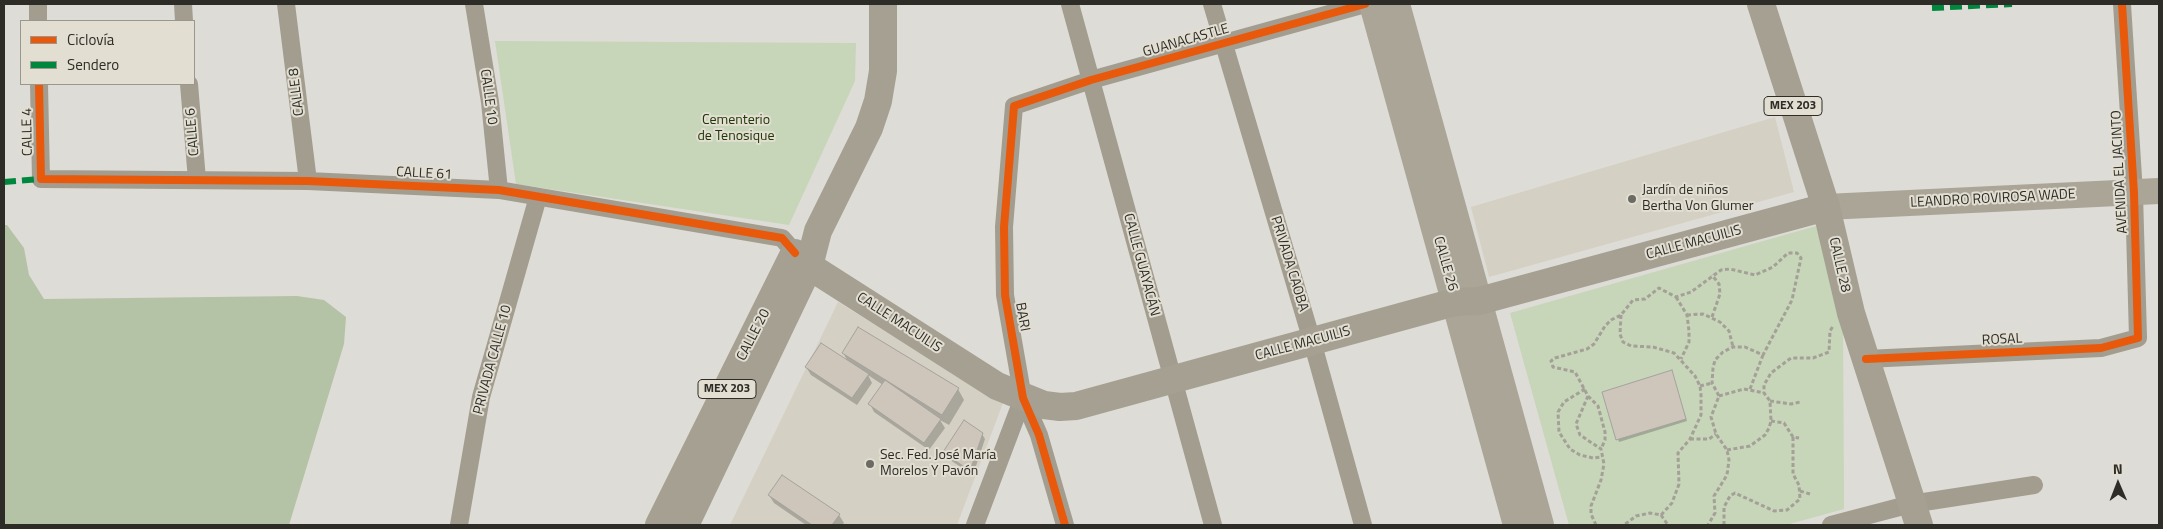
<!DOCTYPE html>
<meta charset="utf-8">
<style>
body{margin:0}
#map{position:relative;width:2163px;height:529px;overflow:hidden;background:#dedcd6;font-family:"Titillium Web",sans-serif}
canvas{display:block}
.frame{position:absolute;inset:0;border:5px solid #2d2c27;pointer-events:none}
.legend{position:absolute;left:20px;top:20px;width:175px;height:65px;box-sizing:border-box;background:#e2ded2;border:1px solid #9a978e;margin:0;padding:6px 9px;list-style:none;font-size:15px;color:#2d2c27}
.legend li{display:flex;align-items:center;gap:10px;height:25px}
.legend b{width:25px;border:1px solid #9a978e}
.north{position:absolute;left:2093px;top:459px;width:50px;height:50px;-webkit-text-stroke:4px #e2ded2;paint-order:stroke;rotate:359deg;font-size:14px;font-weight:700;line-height:20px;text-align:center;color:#2d2c27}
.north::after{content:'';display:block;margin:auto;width:18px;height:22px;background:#2d2c27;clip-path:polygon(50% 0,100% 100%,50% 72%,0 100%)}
</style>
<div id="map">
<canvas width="2163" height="529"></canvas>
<div class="frame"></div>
<ul class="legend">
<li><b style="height:6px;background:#e8590c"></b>Ciclovía</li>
<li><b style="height:6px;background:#00873e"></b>Sendero</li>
</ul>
<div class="north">N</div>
</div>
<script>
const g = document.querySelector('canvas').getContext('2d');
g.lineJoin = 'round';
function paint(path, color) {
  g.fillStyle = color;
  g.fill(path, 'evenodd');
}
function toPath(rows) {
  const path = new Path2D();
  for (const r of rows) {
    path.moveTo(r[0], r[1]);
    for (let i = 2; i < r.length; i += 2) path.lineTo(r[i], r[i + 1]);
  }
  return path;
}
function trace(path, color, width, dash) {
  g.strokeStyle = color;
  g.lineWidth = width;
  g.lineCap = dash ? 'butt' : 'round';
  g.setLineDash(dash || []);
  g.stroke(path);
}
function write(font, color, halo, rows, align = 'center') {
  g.font = font + ' "Titillium Web",sans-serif';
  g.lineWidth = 4;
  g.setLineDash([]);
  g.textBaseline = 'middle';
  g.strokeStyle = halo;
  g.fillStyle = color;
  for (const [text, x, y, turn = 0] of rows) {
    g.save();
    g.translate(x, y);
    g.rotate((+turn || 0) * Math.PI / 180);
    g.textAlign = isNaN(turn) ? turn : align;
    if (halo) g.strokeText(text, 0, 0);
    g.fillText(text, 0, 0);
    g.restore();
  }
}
paint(toPath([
 [1775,117,1794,192,1489,277,1471,207],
 [838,302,1003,403,957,525,730,525]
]), '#d4d0c3');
paint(toPath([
 [495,41,856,43,855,81,789,225,516,184],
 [1816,226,1843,315,1844,509,1786,525,1569,525,1510,313]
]), '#c7d5b9');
paint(toPath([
 [4,225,7,225,24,248,29,275,44,299,297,296,324,300,346,317,344,344,289,525,4,525]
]), '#b4c2a6');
paint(toPath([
 [843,353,958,389,964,400,949,425,940,420,945,428,929,450,874,412,870,404,883,385,868,375,872,383,857,405,811,375,806,367,849,363],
 [1672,374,1687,421,1619,442,1603,393],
 [982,434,985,439,973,475,947,458,944,452],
 [782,476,839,515,844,523,842,525,806,525,774,503,769,495]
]), '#0003');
const building = toPath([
 [858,327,959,388,942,415,842,353,858,327],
 [821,343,869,374,852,398,805,367,821,343],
 [1672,370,1686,419,1616,440,1602,392,1672,370],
 [885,380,941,419,924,443,868,404,885,380],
 [964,420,983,433,970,471,943,452,964,420],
 [782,475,840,514,832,525,812,525,768,495,782,475]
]);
paint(building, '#cec5bb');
trace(building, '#a5a39f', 1);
trace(toPath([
 [1676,297,1687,315,1689,331,1689,342,1681,359],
 [1621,315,1620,334,1623,342,1631,346,1653,347,1674,353,1695,376,1700,386,1701,395,1701,415,1690,439,1678,453,1679,484,1672,503,1661,515,1650,513,1636,516,1624,525],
 [1687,315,1703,314,1720,322,1729,331,1733,347],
 [1712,317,1720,294,1719,284,1712,275],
 [1700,386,1712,383],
 [1585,389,1564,402,1558,412,1559,432,1570,449,1580,455,1593,458,1602,457],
 [1750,389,1763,355],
 [1588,396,1598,406,1605,432,1605,440,1601,449],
 [1719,396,1744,389,1764,393],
 [1770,401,1791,404,1800,402],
 [1771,421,1784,423,1793,437,1799,438],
 [1690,439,1709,439,1716,434],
 [1727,450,1750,446,1765,435,1769,428,1771,421,1770,401,1764,393,1764,385,1771,373,1791,358,1813,358,1829,352,1830,331,1833,326],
 [1800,491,1810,494],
 [1661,515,1668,525],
 [1596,525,1591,514,1591,506,1601,480,1604,464,1601,449,1580,435,1576,424,1588,396,1575,372,1553,367,1551,361,1555,358,1587,349,1594,344,1605,326,1611,320,1621,315,1633,300,1645,299,1659,288,1676,297,1691,292,1721,270,1730,269,1755,275,1773,267,1788,253,1797,253,1801,258,1792,300,1763,355,1745,347,1733,347,1723,352,1715,360,1713,368,1712,383,1719,396,1711,417,1716,434,1727,450,1729,460,1727,475,1714,496,1715,513,1708,525],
 [1724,525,1724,507,1730,496,1735,493,1774,511,1787,510,1800,499,1799,485,1793,474,1793,437]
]), '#a4a098', 3, [4, 2.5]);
trace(toPath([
 [38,4,38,21],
 [183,4,184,21],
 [286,4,308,181],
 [474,4,490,102,499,190],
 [1070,4,1213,525],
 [1212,4,1312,341,1363,525],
 [39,84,41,179,308,181,499,190,782,238,795,253],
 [189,84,197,180],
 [1866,359,2101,348,2138,338,2134,193,2122,4],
 [459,525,481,397,538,197],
 [975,525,1023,398],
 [1065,525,1039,435,1023,398,1005,295,1004,227,1014,106,1091,80,1365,4],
 [1831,525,1911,504,2034,485]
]), '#a39d90', 18);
trace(toPath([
 [1372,4,1516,525],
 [1397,4,1541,525],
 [1826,207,2159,191]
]), '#aba598', 26);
trace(toPath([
 [1761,4,1826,207,1851,313,1919,525],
 [795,253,809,266,997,386,1044,405,1060,407,1076,406,1455,302,1479,301,1826,207],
 [659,525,793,256],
 [685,525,809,266,818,231,869,128,878,101,883,71,883,4]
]), '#a5a092', 28);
trace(toPath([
 [1932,8,2012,4],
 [4,182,41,179]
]), '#00873e', 6, [12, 6]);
trace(toPath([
 [39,84,41,179,308,181,499,190,782,238,795,253],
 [1866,359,2101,348,2138,338,2134,193,2122,4],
 [1065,525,1039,435,1023,398,1005,295,1004,227,1014,106,1091,80,1365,4]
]), '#e8590c', 8);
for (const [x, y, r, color] of [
 [1632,199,5,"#6b6a64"],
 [870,464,5,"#6b6a64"]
]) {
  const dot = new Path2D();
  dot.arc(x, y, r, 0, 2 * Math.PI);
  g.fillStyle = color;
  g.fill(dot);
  trace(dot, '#e2ded2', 2);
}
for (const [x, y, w] of [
 [1793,106,58],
 [727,389,58]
]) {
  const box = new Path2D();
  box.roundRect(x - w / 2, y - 9.5, w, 19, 4);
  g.fillStyle = '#e2ded2';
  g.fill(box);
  trace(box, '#2d2c27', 1);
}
write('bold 12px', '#2d2c27', null, [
 ["MEX 203",1793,106],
 ["MEX 203",727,389]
]);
write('14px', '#2d2c27', '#e2ded2', [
 ["GUANACASTLE",1186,41,-16],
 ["CALLE 8",297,92,-97],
 ["CALLE 10",488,97,82],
 ["CALLE 4",28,132,-91],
 ["CALLE 6",193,132,-95],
 ["AVENIDA EL JACINTO",2120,172,-93],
 ["CALLE 61",424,174,3],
 ["LEANDRO ROVIROSA WADE",1993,199,-3],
 ["CALLE MACUILIS",1694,243,-15],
 ["PRIVADA CAOBA",1289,264,73],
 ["CALLE 26",1445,264,74],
 ["CALLE GUAYACÁN",1141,265,75],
 ["CALLE 28",1839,265,77],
 ["BARI",1022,317,80],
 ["CALLE MACUILIS",899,323,33],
 ["CALLE 20",754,335,-63],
 ["ROSAL",2002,340,-3],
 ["CALLE MACUILIS",1303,344,-15],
 ["PRIVADA CALLE 10",493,360,-75]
]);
write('14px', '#203805', '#e2ded2', [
 ["Cementerio",736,121],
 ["de Tenosique",736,137]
]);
write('14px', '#2d2c27', '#e2ded2', [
 ["Jardín de niños",1642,191],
 ["Bertha Von Glumer",1642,207],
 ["Sec. Fed. José María",880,456],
 ["Morelos Y Pavón",880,472]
], 'left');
</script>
